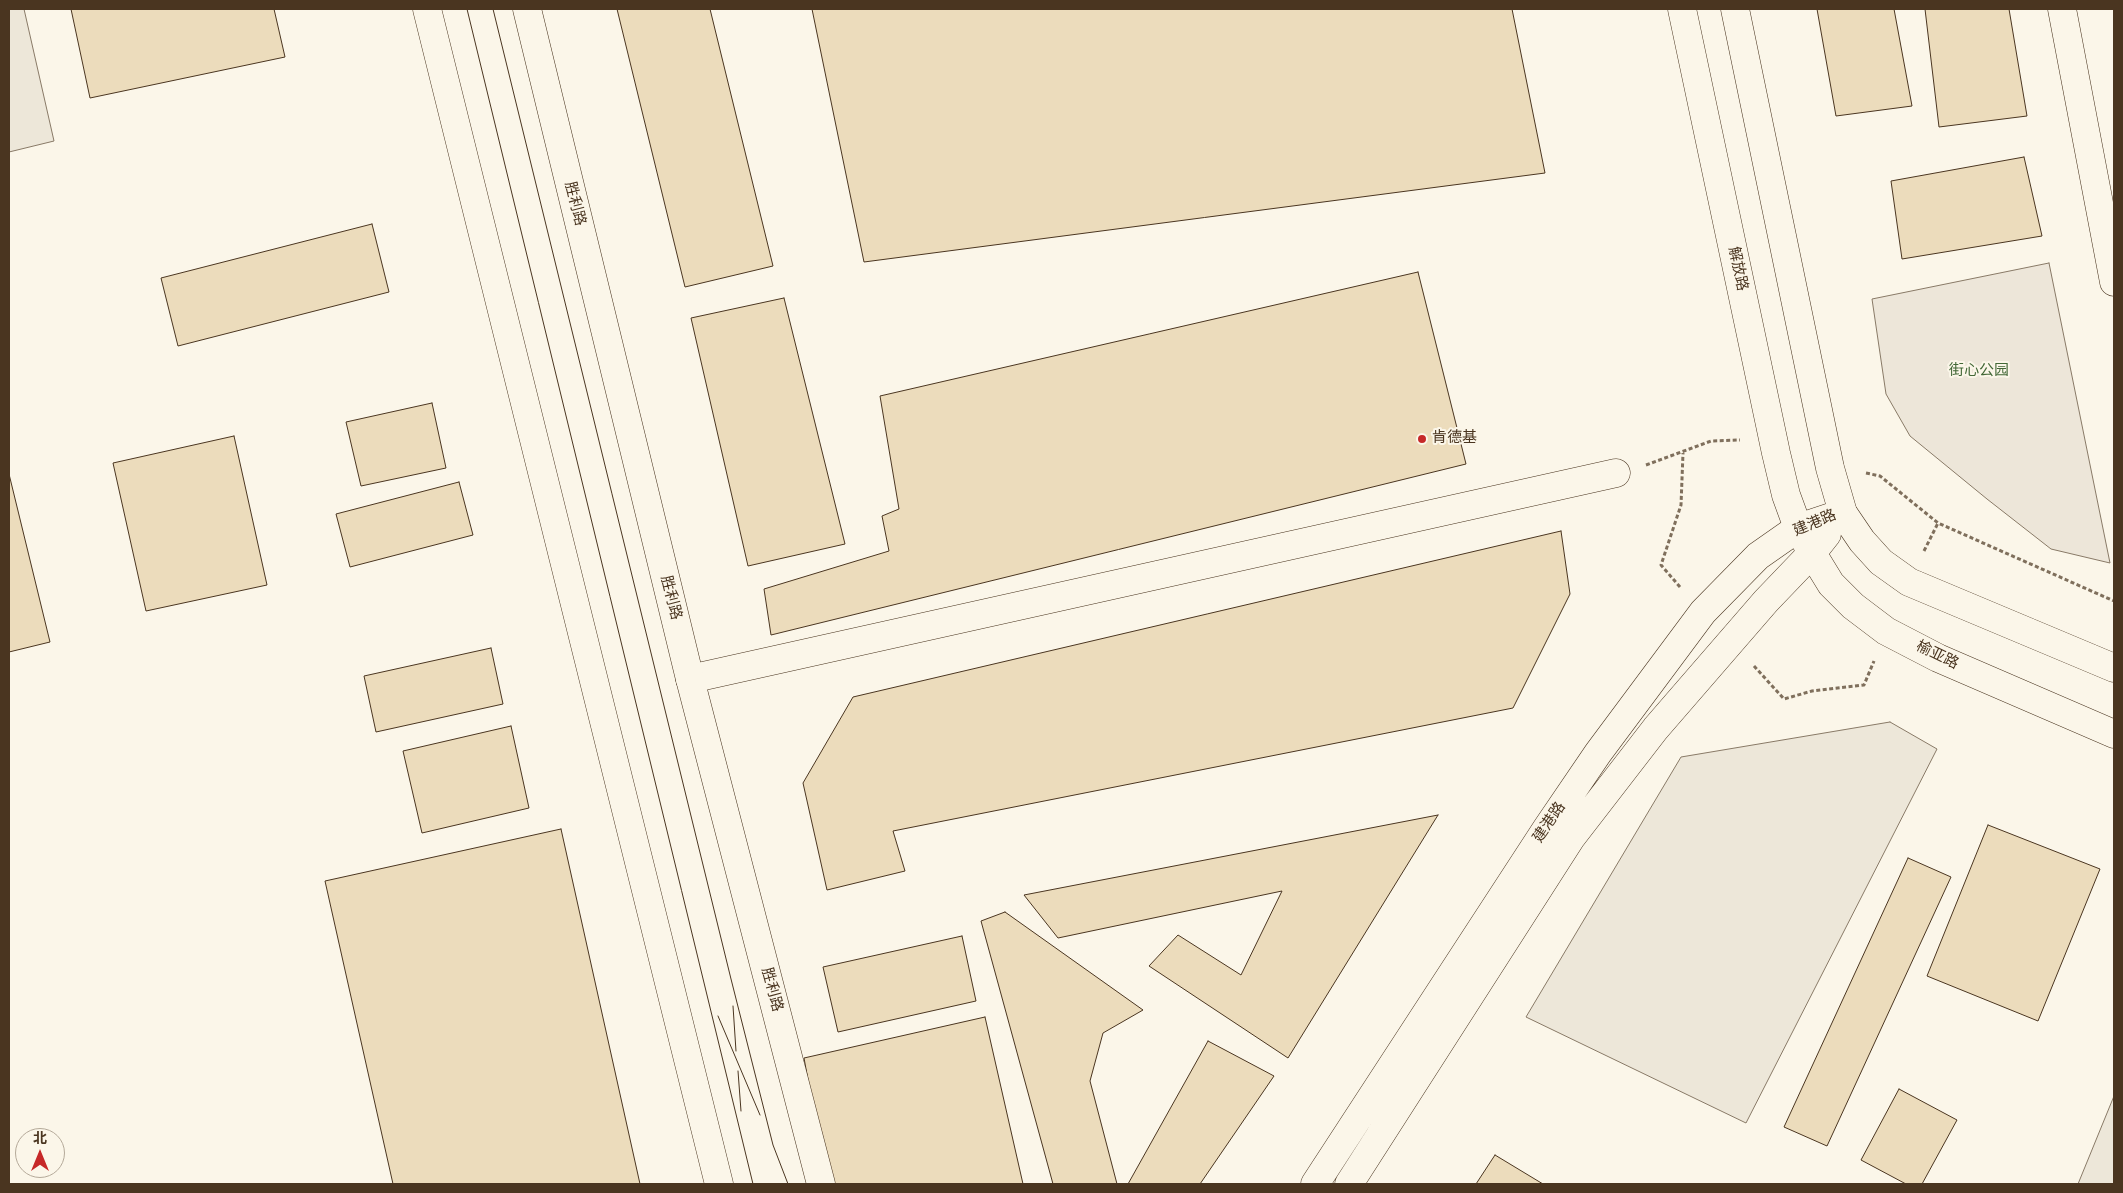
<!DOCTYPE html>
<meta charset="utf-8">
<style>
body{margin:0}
#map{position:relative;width:2123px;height:1193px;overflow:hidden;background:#fbf6e9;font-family:"Source Sans 3","Noto Sans SC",sans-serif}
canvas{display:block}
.frame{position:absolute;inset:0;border:10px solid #4a3520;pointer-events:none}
.north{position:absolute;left:15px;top:1128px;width:50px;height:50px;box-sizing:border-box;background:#fbf6e9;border:1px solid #b4a999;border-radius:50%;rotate:0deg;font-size:14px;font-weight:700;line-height:20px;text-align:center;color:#4a3520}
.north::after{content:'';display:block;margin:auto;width:18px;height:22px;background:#c62828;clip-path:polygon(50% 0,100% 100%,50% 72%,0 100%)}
</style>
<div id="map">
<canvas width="2123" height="1193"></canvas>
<div class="frame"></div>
<div class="north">北</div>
</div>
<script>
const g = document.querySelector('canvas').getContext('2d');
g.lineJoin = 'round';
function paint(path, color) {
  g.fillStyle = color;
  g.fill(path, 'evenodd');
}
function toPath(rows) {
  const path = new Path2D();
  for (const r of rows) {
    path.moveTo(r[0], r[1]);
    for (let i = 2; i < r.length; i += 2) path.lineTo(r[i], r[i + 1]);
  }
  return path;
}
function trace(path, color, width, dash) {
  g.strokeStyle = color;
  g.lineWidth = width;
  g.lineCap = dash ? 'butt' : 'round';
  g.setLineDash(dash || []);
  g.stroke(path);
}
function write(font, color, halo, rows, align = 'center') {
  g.font = font + ' "Source Sans 3","Noto Sans SC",sans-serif';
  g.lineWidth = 4;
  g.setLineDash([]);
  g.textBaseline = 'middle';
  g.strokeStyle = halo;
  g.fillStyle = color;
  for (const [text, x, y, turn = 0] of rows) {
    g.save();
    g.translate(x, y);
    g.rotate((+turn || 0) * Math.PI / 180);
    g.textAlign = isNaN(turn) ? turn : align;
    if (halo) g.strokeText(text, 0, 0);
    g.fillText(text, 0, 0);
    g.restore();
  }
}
const green = toPath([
 [2049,263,2110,563,2051,549,1987,499,1910,436,1886,394,1872,299,2049,263]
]);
paint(green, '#ede6d9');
trace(green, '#887966', 1);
const parking = toPath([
 [9,9,24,9,54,141,9,152,9,9],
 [1890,722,1937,749,1746,1123,1526,1017,1681,757,1890,722],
 [2114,1096,2114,1184,2078,1184,2114,1096]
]);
paint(parking, '#ede7d9');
trace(parking, '#887966', 1);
const building = toPath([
 [71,9,274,9,285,57,90,98,71,9],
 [617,9,710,9,773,266,685,287,617,9],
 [812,9,1512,9,1545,173,864,262,812,9],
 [1817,9,1894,9,1912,106,1836,116,1817,9],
 [1925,9,2009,9,2027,116,1939,127,1925,9],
 [2024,157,2042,236,1902,259,1891,181,2024,157],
 [372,224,389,292,178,346,161,278,372,224],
 [1418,272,1466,464,771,635,764,589,889,551,882,516,899,509,880,396,1418,272],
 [784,298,845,544,748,566,691,318,784,298],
 [432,403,446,468,361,486,346,422,432,403],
 [234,436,267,585,146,611,113,463,234,436],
 [9,474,50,642,9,652,9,474],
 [459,482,473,535,350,567,336,514,459,482],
 [1561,531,1570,594,1513,708,893,831,905,871,827,890,803,783,853,697,1561,531],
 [491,648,503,704,376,732,364,676,491,648],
 [511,726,529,808,422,833,403,751,511,726],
 [1438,815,1288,1058,1149,966,1178,935,1241,975,1282,891,1058,938,1024,895,1438,815],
 [1988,825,2100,869,2038,1021,1927,976,1988,825],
 [561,829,640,1184,393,1184,325,881,561,829],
 [1908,858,1951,877,1827,1146,1784,1127,1908,858],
 [1005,912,1143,1010,1103,1033,1090,1081,1117,1184,1053,1184,981,921,1005,912],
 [962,936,976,1001,838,1032,823,967,962,936],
 [985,1017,1023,1184,827,1184,804,1058,985,1017],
 [1208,1041,1274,1076,1200,1184,1128,1184,1208,1041],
 [1899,1089,1957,1120,1922,1184,1906,1184,1861,1160,1899,1089],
 [1495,1155,1543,1184,1476,1184,1495,1155]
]);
paint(building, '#ecdcbc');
trace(building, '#4a3520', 1);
const minor = toPath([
 [2062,9,2114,282],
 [690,679,1616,473],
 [1315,1184,1547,828,1598,753,1703,612,1758,556,1798,528,1843,513],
 [1349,1184,1571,838,1656,728,1766,601,1812,553,1827,534]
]);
const major = toPath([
 [427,9,719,1184],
 [527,9,690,679,821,1184],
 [1682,9,1776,453,1786,495,1798,528,1812,553,1831,584,1853,606,1886,631,1938,658,2114,734],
 [1735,9,1830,468,1843,513,1862,541,1881,562,1909,582,2114,668]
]);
trace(minor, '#4a3520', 29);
trace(major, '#4a3520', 29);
trace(toPath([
 [1646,465,1711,441,1740,440],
 [1866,473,1880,476,1938,523,2114,601],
 [1924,551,1938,523],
 [1680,587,1661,565,1681,505,1683,453],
 [1754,666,1784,699,1812,691,1864,685,1874,661]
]), '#7f6f5c', 3, [4, 2.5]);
trace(minor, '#fbf6e9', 28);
trace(major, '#fbf6e9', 28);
trace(toPath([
 [467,9,753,1184],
 [493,9,731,979,773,1145,788,1184],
 [733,1006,736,1051],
 [718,1016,760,1115],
 [738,1071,741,1111]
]), '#4a3520', 1);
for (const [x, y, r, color] of [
 [1422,439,5,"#c62828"]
]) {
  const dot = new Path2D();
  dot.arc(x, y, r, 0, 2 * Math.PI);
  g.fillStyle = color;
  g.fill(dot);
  trace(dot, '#fbf6e9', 2);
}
write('15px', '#4a3520', '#fbf6e9', [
 ["胜利路",574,204,76],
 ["解放路",1737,269,78],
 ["建港路",1815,524,-23],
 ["胜利路",670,598,76],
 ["榆亚路",1937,656,26],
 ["建港路",1550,823,-56],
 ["胜利路",771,990,75]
]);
write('15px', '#436837', '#fbf6e9', [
 ["街心公园",1979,372]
]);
write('15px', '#4a3520', '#fbf6e9', [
 ["肯德基",1432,439]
], 'left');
</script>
